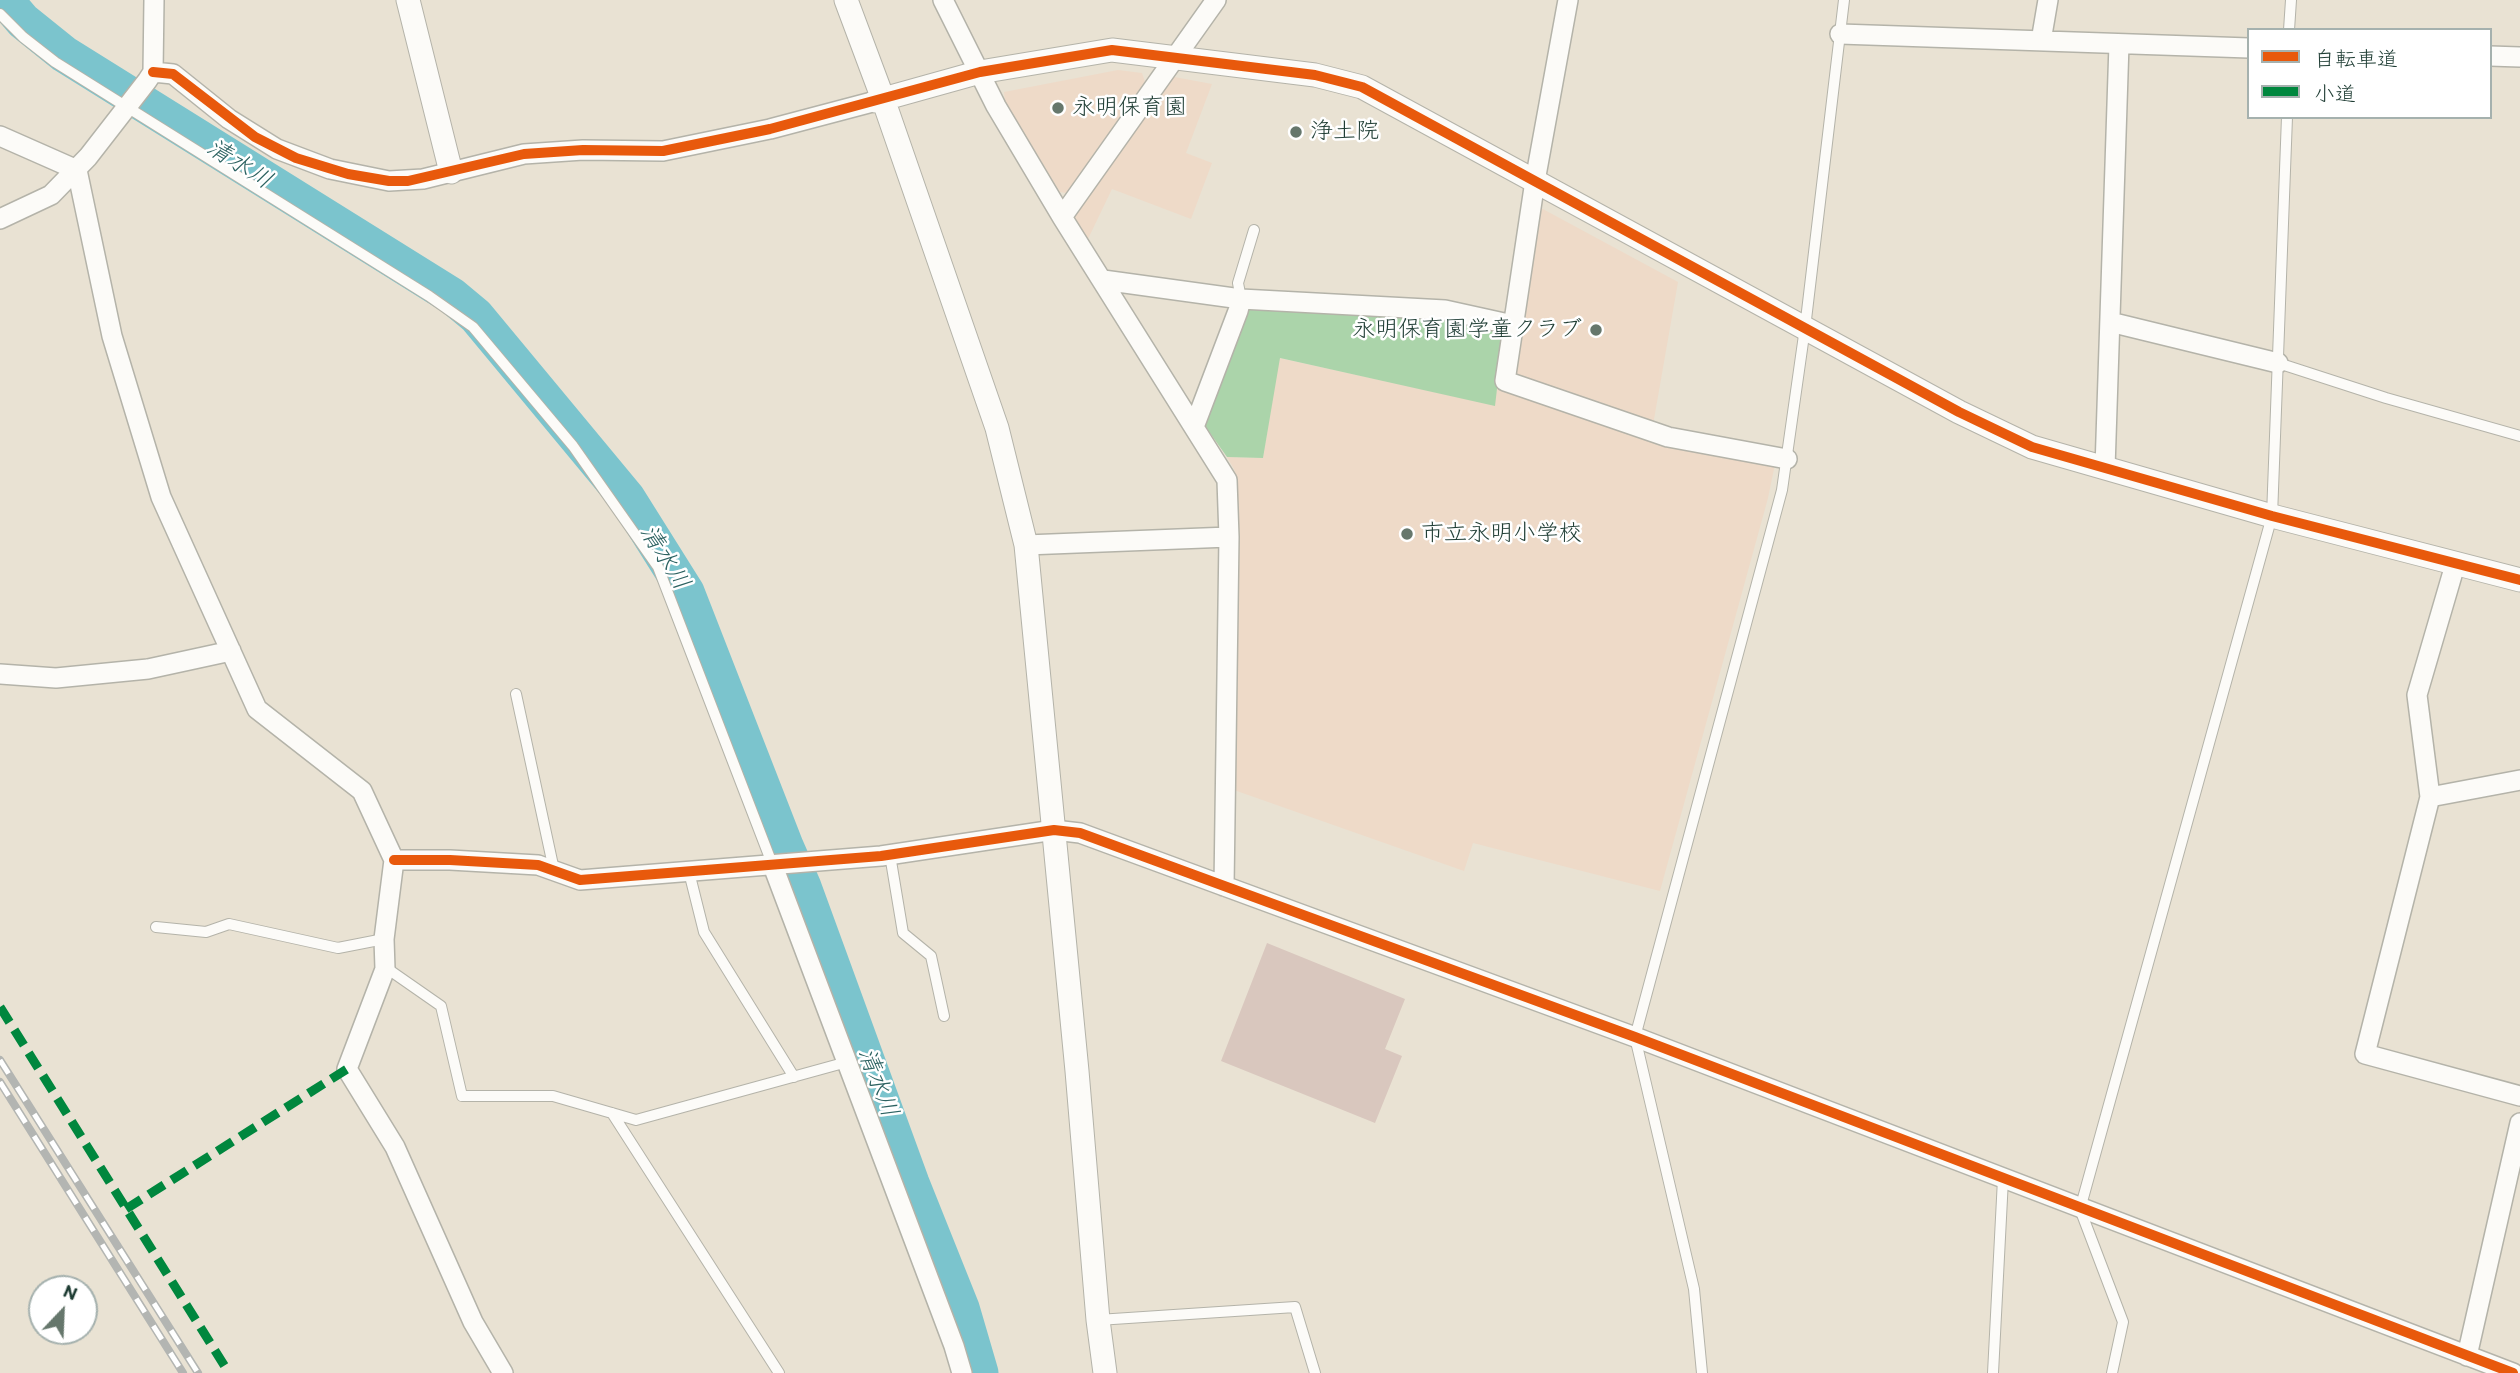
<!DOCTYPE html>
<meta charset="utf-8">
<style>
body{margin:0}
#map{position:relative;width:2520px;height:1373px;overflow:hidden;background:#e9e2d3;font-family:Itim,"Klee One",sans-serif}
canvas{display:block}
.legend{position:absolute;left:2247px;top:28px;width:245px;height:91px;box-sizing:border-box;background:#fff;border:2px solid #a5b1ae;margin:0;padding:9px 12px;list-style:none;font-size:21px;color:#1f3d34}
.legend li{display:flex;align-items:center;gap:14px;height:35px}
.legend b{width:35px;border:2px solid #a5b1ae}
.north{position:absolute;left:28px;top:1275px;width:70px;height:70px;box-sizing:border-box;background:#fff;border:2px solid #a5b1ae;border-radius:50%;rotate:23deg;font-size:19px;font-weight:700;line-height:28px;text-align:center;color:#1f3d34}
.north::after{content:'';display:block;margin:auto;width:24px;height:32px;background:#66776c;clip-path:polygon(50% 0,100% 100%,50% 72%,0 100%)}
</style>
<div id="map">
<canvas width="2520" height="1373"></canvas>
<ul class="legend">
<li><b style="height:9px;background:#e8590c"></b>自転車道</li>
<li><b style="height:9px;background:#00873e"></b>小道</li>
</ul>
<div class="north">N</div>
</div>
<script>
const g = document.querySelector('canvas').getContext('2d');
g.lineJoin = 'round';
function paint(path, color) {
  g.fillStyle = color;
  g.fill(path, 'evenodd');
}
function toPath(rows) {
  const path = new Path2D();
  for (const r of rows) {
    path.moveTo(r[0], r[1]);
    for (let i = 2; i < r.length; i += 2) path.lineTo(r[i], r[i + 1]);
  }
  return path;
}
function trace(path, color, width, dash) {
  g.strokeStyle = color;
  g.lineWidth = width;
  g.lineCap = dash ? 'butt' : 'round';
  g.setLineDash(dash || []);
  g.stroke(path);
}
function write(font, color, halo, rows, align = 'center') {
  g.font = font + ' Itim,"Klee One",sans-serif';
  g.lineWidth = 5;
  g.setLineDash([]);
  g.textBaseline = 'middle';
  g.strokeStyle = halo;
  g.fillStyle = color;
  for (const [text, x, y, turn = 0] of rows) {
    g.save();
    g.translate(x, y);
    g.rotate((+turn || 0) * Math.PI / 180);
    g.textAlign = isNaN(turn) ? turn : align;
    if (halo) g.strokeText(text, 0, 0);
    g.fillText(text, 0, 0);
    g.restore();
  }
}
paint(toPath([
 [1118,70,1142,73,1145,82,1066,193,1060,192,1005,102,1004,92],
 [1169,76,1212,84,1186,153,1212,163,1191,219,1112,189,1088,239,1072,218],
 [1541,208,1678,282,1653,425,1515,377],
 [1279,358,1494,405,1497,387,1665,444,1775,464,1768,498,1660,891,1473,843,1464,871,1234,790,1238,488,1234,469,1227,457,1263,458]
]), '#eedac8');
paint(toPath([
 [1251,306,1440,315,1504,329,1495,406,1280,358,1263,458,1227,457,1205,426,1207,413,1244,311]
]), '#abd4aa');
trace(toPath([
 [5,0,23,21,64,54,452,296,476,316,627,498,686,592,785,846,803,887,911,1183,961,1308,980,1373]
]), '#7bc4cd', 37);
paint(toPath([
 [1267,943,1405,999,1385,1049,1402,1056,1375,1123,1221,1061]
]), '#d9c7be');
const service = toPath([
 [0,14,23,37,55,62,429,296,473,327,573,446,658,567,773,866],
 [2289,30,2291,0],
 [1241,299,1238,283,1254,230],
 [2278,363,2386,398,2520,436],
 [516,694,554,870],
 [890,855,903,933,931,956,944,1016],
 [689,872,704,932,794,1077],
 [156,927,206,932,229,924,338,948,384,939],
 [385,967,441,1006,462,1096,553,1096,636,1120,847,1062],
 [612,1113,779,1373],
 [1098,1320,1295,1307,1315,1373],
 [1702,1373,1694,1289,1635,1037,1782,490,1805,328,1844,0],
 [1993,1373,2003,1179],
 [2112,1373,2123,1322,2080,1209,2272,516,2287,117]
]);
const minor = toPath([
 [943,0,996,106,1062,217,1227,480,1229,537,1224,886],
 [1568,0,1535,181,1505,381,1668,437,1787,459],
 [1840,34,2249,48],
 [2041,41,2048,0],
 [2490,56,2520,57],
 [153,72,173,74,229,119,277,149,330,169,389,181,423,179,524,154,583,150,663,151,770,129,876,101],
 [0,136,77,170],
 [77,170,112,336,161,497,257,709,362,791,394,860,384,939,385,969,347,1069,395,1147,473,1322,503,1373],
 [1062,217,1216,0],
 [0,219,51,195,88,157,147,81,153,72,154,0],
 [1103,280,1241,299,1445,310,1513,325],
 [2110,322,2278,363],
 [1194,427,1238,311,1241,299],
 [2105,468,2119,44],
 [1026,545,1229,537],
 [2455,565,2417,695,2430,797,2365,1054,2520,1096],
 [0,674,56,678,148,669,231,651],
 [2430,797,2520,780],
 [394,860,450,860,538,865,580,880,881,856,1054,830,1080,833,1635,1037,2513,1373],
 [773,866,954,1346,962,1373],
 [2467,1356,2520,1123]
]);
const tertiary = toPath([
 [408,0,451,172],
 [846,0,883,99,997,428,1026,545,1077,1071,1098,1320,1105,1373],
 [876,101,980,72,1112,50,1315,75,1362,87,1959,412,2032,447,2272,516,2520,580]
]);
trace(service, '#b4b3a9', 12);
trace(minor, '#b4b3a9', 22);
trace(tertiary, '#b4b3a9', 25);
trace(service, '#fcfbf8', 10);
trace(minor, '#fcfbf8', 19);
trace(tertiary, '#fcfbf8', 23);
const rail = toPath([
 [0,1060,198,1373],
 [0,1082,183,1373]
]);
trace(rail, '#b3b5b2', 8);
trace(rail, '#fff', 5, [16]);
trace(toPath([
 [0,1007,229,1373],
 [126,1209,347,1069]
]), '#00873e', 9, [18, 9]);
trace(toPath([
 [153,72,173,74,255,137,296,158,348,174,389,181,408,181,524,154,583,150,663,151,770,129,980,72,1112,50,1315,75,1362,87,1959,412,2032,447,2272,516,2520,580],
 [394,860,450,860,538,865,580,880,881,856,1054,830,1080,833,1635,1037,2513,1373]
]), '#e8590c', 10);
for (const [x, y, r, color] of [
 [1058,108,7,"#66776c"],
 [1296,132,7,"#66776c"],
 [1596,330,7,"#66776c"],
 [1407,534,7,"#66776c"]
]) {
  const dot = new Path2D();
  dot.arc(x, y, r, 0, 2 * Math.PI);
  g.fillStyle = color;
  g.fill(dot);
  trace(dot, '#fff', 2.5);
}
write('23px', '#1f3d34', '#fff', [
 ["永明保育園",1072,108],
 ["浄土院",1310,132],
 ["永明保育園学童クラブ",1582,330,"right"],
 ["市立永明小学校",1421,534]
], 'left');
write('italic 24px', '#2c6261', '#fff', [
 ["清水川",239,165,32],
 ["清水川",664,558,58],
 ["清水川",877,1083,69]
]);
</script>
